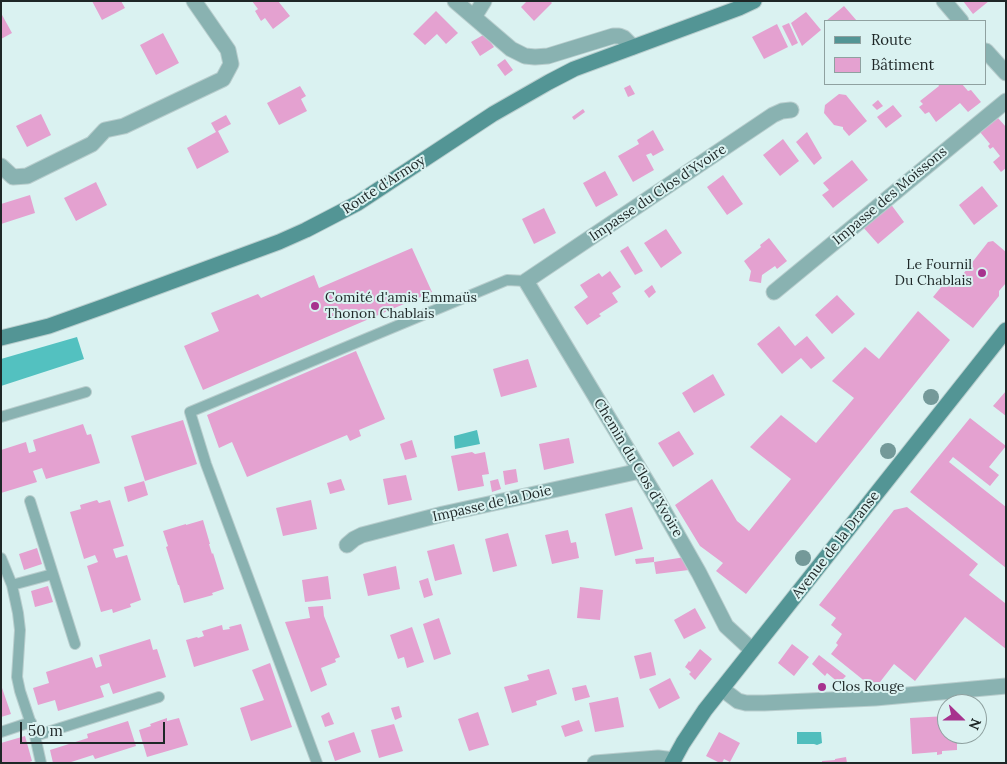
<!DOCTYPE html>
<meta charset="utf-8">
<style>
body{margin:0}
#map{position:relative;width:1007px;height:764px;overflow:hidden;background:#daf2f1;font-family:Lora,serif}
canvas{display:block}
.frame{position:absolute;inset:0;border:2px solid #1e2727;pointer-events:none}
.legend{position:absolute;left:824px;top:20px;width:162px;height:65px;box-sizing:border-box;background:#daf2f1;border:1px solid #8fa1a0;margin:0;padding:6px 9px;list-style:none;font-size:15px;color:#1e2727}
.legend li{display:flex;align-items:center;gap:10px;height:25px}
.legend b{width:25px;border:1px solid #8fa1a0}
.north{position:absolute;left:937px;top:694px;width:50px;height:50px;box-sizing:border-box;background:#daf2f1;border:1px solid #8fa1a0;border-radius:50%;rotate:112deg;font-size:14px;font-weight:700;line-height:20px;text-align:center;color:#1e2727}
.north::after{content:'';display:block;margin:auto;width:18px;height:22px;background:#a7338e;clip-path:polygon(50% 0,100% 100%,50% 72%,0 100%)}
.scale{position:absolute;left:20px;top:722px;width:145px;height:22px;box-sizing:border-box;border:2px solid #1e2727;border-top:0;padding-left:6px;font-size:15px;line-height:18px;white-space:nowrap;color:#1e2727;-webkit-text-stroke:4px #daf2f1;paint-order:stroke}
</style>
<div id="map">
<canvas width="1007" height="764"></canvas>
<div class="frame"></div>
<ul class="legend">
<li><b style="height:6px;background:#539595"></b>Route</li>
<li><b style="height:14px;background:#e4a1d0"></b>Bâtiment</li>
</ul>
<div class="north">N</div>
<div class="scale">50 m</div>
</div>
<script>
const g = document.querySelector('canvas').getContext('2d');
g.lineJoin = 'round';
function paint(path, color) {
  g.fillStyle = color;
  g.fill(path, 'evenodd');
}
function toPath(rows) {
  const path = new Path2D();
  for (const r of rows) {
    path.moveTo(r[0], r[1]);
    for (let i = 2; i < r.length; i += 2) path.lineTo(r[i], r[i + 1]);
  }
  return path;
}
function trace(path, color, width, dash) {
  g.strokeStyle = color;
  g.lineWidth = width;
  g.lineCap = dash ? 'butt' : 'round';
  g.setLineDash(dash || []);
  g.stroke(path);
}
function write(font, color, halo, rows, align = 'center') {
  g.font = font + ' Lora,serif';
  g.lineWidth = 4;
  g.setLineDash([]);
  g.textBaseline = 'middle';
  g.strokeStyle = halo;
  g.fillStyle = color;
  for (const [text, x, y, turn = 0] of rows) {
    g.save();
    g.translate(x, y);
    g.rotate((+turn || 0) * Math.PI / 180);
    g.textAlign = isNaN(turn) ? turn : align;
    if (halo) g.strokeText(text, 0, 0);
    g.fillText(text, 0, 0);
    g.restore();
  }
}
paint(toPath([
 [77,337,84,359,1,386,1,359]
]), '#53c1c0');
paint(toPath([
 [477,430,480,444,455,449,454,436],
 [797,732,821,732,822,743,817,745,814,744,797,744]
]), '#50bebd');
paint(toPath([
 [92,1,121,1,125,8,102,20],
 [252,1,278,1,290,16,273,29,265,18,261,21,255,11,258,9],
 [527,1,550,1,552,3,534,21,521,7],
 [963,1,989,1,973,14],
 [844,6,857,21,826,21],
 [436,11,458,33,446,44,437,34,425,45,413,34],
 [806,12,821,30,802,46,791,23],
 [1,13,12,33,1,39],
 [789,23,798,43,792,46,782,26],
 [777,24,788,47,764,59,752,37],
 [163,33,179,63,156,75,140,45],
 [485,34,494,47,480,56,471,42],
 [505,59,513,70,505,76,497,65],
 [938,84,962,84,968,91,971,90,981,102,968,112,960,103,936,122,929,112,925,114,919,107,923,104,920,101,939,86],
 [630,85,635,94,628,97,624,88],
 [300,86,306,96,301,99,307,111,279,125,267,103],
 [839,94,846,95,867,121,849,136,843,129,843,127,834,125,824,113,825,105],
 [878,100,883,106,877,110,872,105],
 [893,105,902,116,886,128,877,117],
 [583,109,585,112,574,120,572,117],
 [41,114,51,135,27,147,16,126],
 [226,115,231,124,218,131,229,152,197,169,187,148,216,132,211,123],
 [998,118,1006,127,1006,168,1001,172,993,162,1000,156,993,147,990,149,988,146,990,144,980,132],
 [653,130,664,150,653,156,651,153,646,155,654,170,633,182,618,156,639,144,637,140],
 [807,132,822,158,814,165,796,142],
 [783,139,799,161,780,176,763,155],
 [852,160,868,180,833,208,822,195,829,190,823,183],
 [605,171,618,195,596,207,583,183],
 [723,175,743,204,727,215,707,187],
 [96,182,107,205,76,221,64,198],
 [982,186,998,206,974,225,959,205],
 [30,195,35,213,1,224,1,204],
 [890,203,904,222,878,244,862,226],
 [544,208,556,233,534,244,522,219],
 [666,229,682,253,661,268,644,243],
 [769,238,787,261,777,269,775,266,762,275,761,283,749,281,751,271,744,261,761,247,760,245],
 [993,241,1006,252,1006,283,999,291,999,296,973,328,933,297,946,281,953,287,988,242],
 [628,246,643,271,635,275,620,251],
 [412,248,432,292,203,390,184,346,219,331,211,313,258,294,261,298,314,275,319,288],
 [610,271,621,287,612,293,618,302,599,314,601,316,587,325,574,307,588,297,580,285,599,273,602,277],
 [652,285,656,292,649,298,644,291],
 [837,295,855,314,832,334,815,315],
 [918,311,950,340,746,594,716,571,723,563,700,546,675,505,712,479,737,521,749,531,791,479,750,447,781,415,816,443,854,398,832,381,865,347,879,359],
 [779,326,795,346,807,336,825,358,811,369,801,358,782,374,757,344],
 [356,351,385,419,359,430,361,436,350,441,347,435,247,477,232,442,219,448,207,415],
 [528,359,537,387,501,397,493,369],
 [713,374,725,395,694,413,682,393],
 [1006,391,1006,416,993,406],
 [970,418,1006,446,989,467,999,475,990,486,953,457,949,462,1006,507,1006,568,910,492],
 [183,420,197,464,145,481,131,436],
 [83,424,87,435,91,434,100,463,46,479,42,468,33,471,37,482,1,493,1,450,26,442,29,453,36,451,33,440],
 [679,431,694,454,673,467,658,443],
 [569,438,574,463,544,470,539,444],
 [412,440,417,457,405,460,400,444],
 [472,452,475,454,485,452,489,474,482,475,484,486,458,491,451,456],
 [516,469,518,482,505,485,503,471],
 [406,475,412,500,388,505,383,479],
 [341,479,345,490,330,494,327,483],
 [498,479,501,489,492,492,490,481],
 [144,481,148,495,128,502,124,487],
 [97,500,99,503,110,500,124,546,113,549,116,558,127,555,141,600,130,604,131,607,113,613,112,609,101,612,87,566,98,562,95,555,84,559,70,512,81,509,80,505],
 [311,500,317,529,283,536,276,508],
 [632,507,643,549,615,556,605,514],
 [907,507,978,564,969,575,1005,603,1006,601,1006,649,965,617,915,681,894,664,880,682,867,683,831,654,838,645,836,643,842,634,831,625,836,618,819,605,894,510],
 [203,520,210,544,209,544,212,554,213,553,224,589,212,593,213,595,184,603,179,585,178,585,166,547,168,546,163,531,186,524,186,525],
 [568,530,571,543,576,542,579,558,552,564,545,535],
 [508,533,517,566,493,572,485,539],
 [454,544,462,574,435,581,427,551],
 [37,548,42,564,24,570,19,554],
 [654,557,654,562,685,557,689,570,656,574,654,562,636,564,635,559],
 [396,566,400,589,368,596,363,574],
 [328,576,331,599,305,602,302,580],
 [428,578,433,595,424,598,419,581],
 [48,586,53,602,35,607,31,591],
 [580,587,603,590,600,620,577,618],
 [323,606,324,616,340,657,335,659,336,662,321,668,327,685,311,692,285,622,310,618,308,607],
 [695,608,706,628,684,639,674,620],
 [439,618,451,654,434,660,423,624],
 [241,624,249,650,194,667,186,640,197,637,198,638,204,636,202,631,222,625,223,630,230,629,229,627],
 [412,627,424,662,407,668,404,657,398,659,390,635],
 [150,639,153,650,157,649,166,677,113,694,109,683,100,686,104,697,58,711,55,700,38,705,33,688,49,683,46,672,92,657,96,668,102,666,99,655],
 [792,644,809,657,794,676,778,663],
 [700,649,712,659,695,680,689,674,691,672,685,667,689,661,690,662],
 [651,652,656,675,640,679,634,656],
 [819,655,846,676,839,683,827,673,825,676,812,664],
 [270,663,292,727,251,741,240,708,264,700,252,670],
 [549,669,557,694,536,701,537,705,512,713,504,687,529,680,527,675],
 [670,678,680,698,659,709,649,689],
 [1,685,11,714,1,717],
 [586,685,590,697,575,701,572,688],
 [618,697,624,727,595,732,589,703],
 [399,706,402,717,395,720,391,708],
 [329,712,334,724,325,727,321,716],
 [478,712,489,745,469,751,458,719],
 [947,716,947,734,957,734,957,750,942,751,942,754,937,755,937,752,912,754,910,718],
 [167,718,167,721,179,718,188,745,147,757,139,730,151,726,150,724],
 [579,720,583,731,565,737,561,726],
 [128,721,136,746,95,759,93,755,68,763,53,763,50,750,88,738,87,734],
 [394,724,403,751,379,758,371,730],
 [354,732,361,752,335,761,328,741],
 [719,732,740,743,730,762,724,759,722,763,720,763,706,756],
 [25,736,32,761,27,763,1,763,1,743],
 [846,757,847,763,822,763,822,761,835,760,835,759]
]), '#e4a1d0');
const lane = toPath([
 [1,417,86,392],
 [30,501,75,644],
 [1,558,12,585,18,613,20,630,17,677,20,691,35,736,41,763],
 [12,585,53,574],
 [1,732,31,722],
 [35,736,159,697],
 [317,763,206,464,190,412,507,280,526,281]
]);
const street = toPath([
 [455,1,511,49,525,56,535,57,548,56,613,36,619,36,624,38,633,47],
 [944,1,961,21],
 [474,17,484,1],
 [986,51,1006,73],
 [1,166,13,177,27,176,92,144,105,130,124,126,223,79,231,64,228,50,194,1],
 [774,292,1006,101],
 [347,545,354,539,362,535,443,514,640,471],
 [752,650,726,626,699,573,653,492,526,281,773,115,782,111,791,110],
 [722,689,738,701,746,703,764,703,875,698,1006,686],
 [595,763,658,758,674,760]
]);
const secondary = toPath([
 [1,338,49,326,105,306,279,242,306,230,358,203,493,114,549,82,574,69,601,59,739,8,754,1],
 [672,763,683,743,705,710,1006,330]
]);
trace(lane, '#b8cdcd', 12);
trace(street, '#b8cdcd', 17);
trace(secondary, '#b8cdcd', 17);
trace(lane, '#89b2b1', 10);
trace(street, '#89b2b1', 15);
trace(secondary, '#539595', 15);
g.fillStyle = '#749999';
for (const [x, y] of [
 [931,397],
 [888,451],
 [803,558]
]) {
  g.beginPath();
  g.arc(x, y, 8, 0, 2 * Math.PI);
  g.fill();
}
for (const [x, y, r, color] of [
 [982,273,5,"#a7338e"],
 [315,306,5,"#a7338e"],
 [822,687,5,"#a7338e"]
]) {
  const dot = new Path2D();
  dot.arc(x, y, r, 0, 2 * Math.PI);
  g.fillStyle = color;
  g.fill(dot);
  trace(dot, '#daf2f1', 2);
}
write('14px', '#1e2727', '#daf2f1', [
 ["Route d'Armoy",384,185,-33],
 ["Impasse du Clos d'Yvoire",658,193,-34],
 ["Impasse des Moissons",890,196,-40],
 ["Chemin du Clos d'Yvoire",638,468,59],
 ["Impasse de la Doie",492,504,-13],
 ["Avenue de la Dranse",836,545,-52]
]);
write('14px', '#1e2727', '#daf2f1', [
 ["Le Fournil",972,265,"right"],
 ["Du Chablais",972,281,"right"],
 ["Comité d'amis Emmaüs",325,298],
 ["Thonon Chablais",325,314],
 ["Clos Rouge",832,687]
], 'left');
</script>
